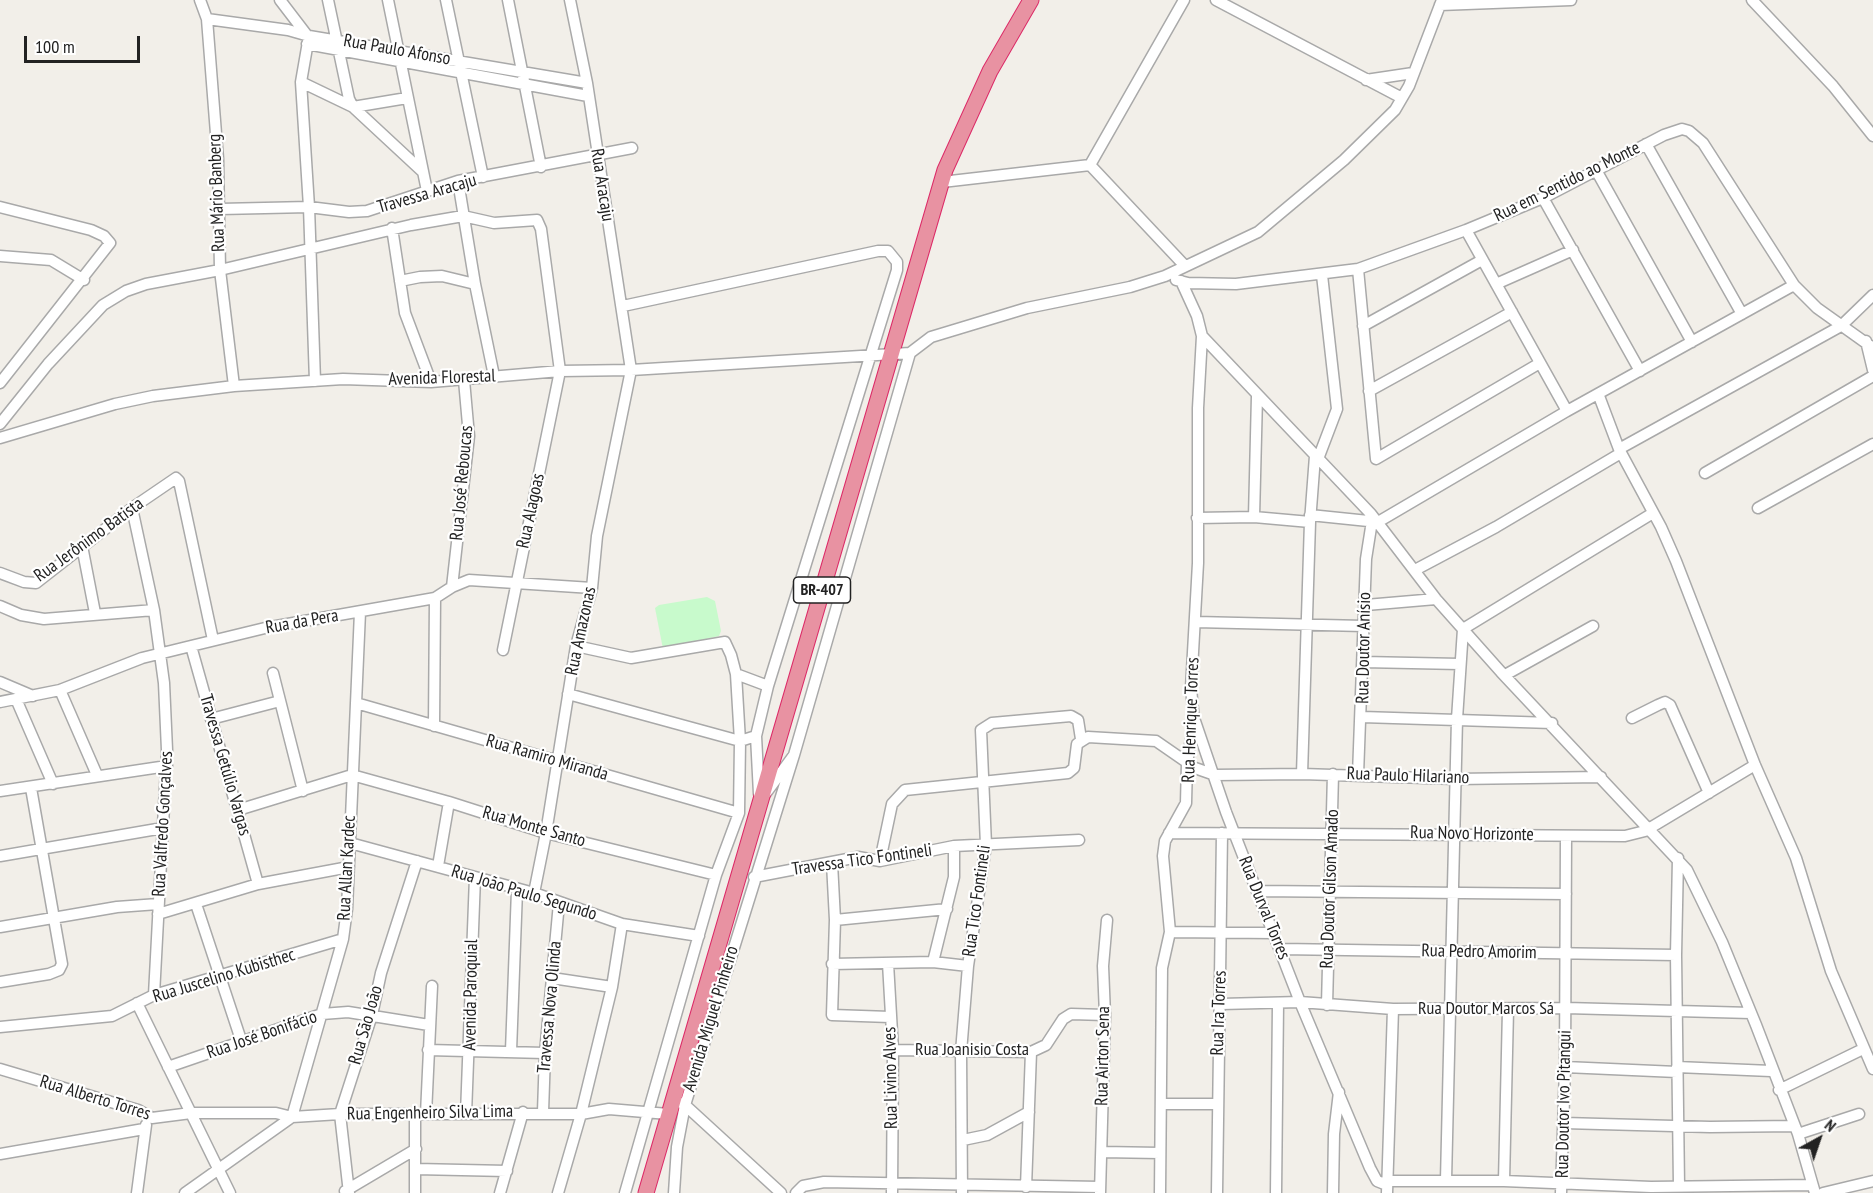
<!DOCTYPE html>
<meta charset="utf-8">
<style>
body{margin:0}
#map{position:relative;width:1873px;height:1193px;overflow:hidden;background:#f2efe9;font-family:"PT Sans Narrow",sans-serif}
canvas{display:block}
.north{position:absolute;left:1789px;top:1109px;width:60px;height:60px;-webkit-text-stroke:4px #fff;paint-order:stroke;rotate:40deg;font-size:16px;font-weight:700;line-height:24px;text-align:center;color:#222}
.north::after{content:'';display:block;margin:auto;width:21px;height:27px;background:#222;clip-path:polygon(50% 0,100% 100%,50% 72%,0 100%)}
.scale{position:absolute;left:24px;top:36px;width:116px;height:27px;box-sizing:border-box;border:3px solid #222;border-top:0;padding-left:8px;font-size:18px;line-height:21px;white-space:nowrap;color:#222;-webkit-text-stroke:4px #fff;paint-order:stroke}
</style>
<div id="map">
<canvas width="1873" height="1193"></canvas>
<div class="north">N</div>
<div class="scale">100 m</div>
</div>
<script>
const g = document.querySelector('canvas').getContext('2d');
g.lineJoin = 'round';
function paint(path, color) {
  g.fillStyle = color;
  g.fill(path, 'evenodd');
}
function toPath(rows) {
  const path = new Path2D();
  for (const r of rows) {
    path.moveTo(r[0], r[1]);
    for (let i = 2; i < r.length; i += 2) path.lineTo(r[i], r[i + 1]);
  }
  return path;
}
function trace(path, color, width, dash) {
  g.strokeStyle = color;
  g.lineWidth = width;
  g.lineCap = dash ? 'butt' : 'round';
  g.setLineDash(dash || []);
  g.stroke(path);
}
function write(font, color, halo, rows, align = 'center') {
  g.font = font + ' "PT Sans Narrow",sans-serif';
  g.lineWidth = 4.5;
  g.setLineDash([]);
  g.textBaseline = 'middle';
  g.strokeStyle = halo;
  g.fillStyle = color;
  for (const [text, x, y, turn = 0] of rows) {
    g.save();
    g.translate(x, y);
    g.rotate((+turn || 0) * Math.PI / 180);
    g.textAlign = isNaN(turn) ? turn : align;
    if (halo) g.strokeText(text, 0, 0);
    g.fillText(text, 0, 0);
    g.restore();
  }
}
paint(toPath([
 [707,597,715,601,721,631,719,636,663,649,655,608,659,605]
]), '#c8facc');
const minor = toPath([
 [200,0,207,19,218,159,220,270,234,386],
 [280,0,306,34],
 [328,0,349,99,353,107,423,172],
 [388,0,427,191],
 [446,0,483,177],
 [508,0,541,167],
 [1216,0,1402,98],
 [1752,0,1833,86,1873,136],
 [1440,5,1571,0],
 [207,19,288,30,309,36,587,83],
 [309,36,301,82,309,207,315,381],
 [307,44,588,96],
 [1366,80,1413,73],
 [301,82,353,107,407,98],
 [1646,144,1742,314],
 [1090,165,1184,0],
 [1090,165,1185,266],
 [1596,170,1692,342],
 [458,181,475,284,494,376],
 [942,182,1090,165],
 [1543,198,1640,371],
 [0,207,91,230,104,236,110,243,0,383],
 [220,209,309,207,349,212,367,211,458,181,632,148],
 [392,228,405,313,431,382],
 [1466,230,1567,411],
 [0,256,51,260,84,280],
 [1358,269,1376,459,1540,363],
 [1176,280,1188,283,1236,284,1358,269,1466,230,1543,198,1664,135,1682,129,1689,131,1703,143,1794,285,1817,308,1873,348],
 [400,281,420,277,442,276,475,284],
 [1496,284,1573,250],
 [623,306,878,251,888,251,897,262,897,270,768,686,756,736,759,794],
 [1363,326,1482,260],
 [1202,336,1371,514,1436,599,1501,672,1687,870,1722,942,1756,1025,1798,1134,1815,1193],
 [1866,341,1873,370],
 [1369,391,1512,312],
 [1599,396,1619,449,1661,527,1676,561,1755,765,1796,858,1831,971,1873,1069],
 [0,424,48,364,103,305,126,291,146,284,220,270,411,225,463,216,494,223,537,220,541,229,560,371,503,650],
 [0,438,115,404,153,396,234,386,343,379,431,382,560,371,631,370,910,353,931,337,1027,308,1130,287,1165,276,1258,232,1344,160,1395,110,1409,86,1442,0],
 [1619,449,1841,326,1873,295],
 [1318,459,1337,409,1322,275],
 [1705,473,1873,376],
 [132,508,154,610,164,683,167,750,154,995],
 [1758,508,1873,444],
 [1310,515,1378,522,1567,411,1794,285],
 [1254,517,1257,396],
 [1197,518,1254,517,1310,522],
 [82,546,95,613],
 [1415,570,1496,527,1621,453],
 [0,573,24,582,36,583,132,508,176,478,179,481,213,640],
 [452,587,469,436,464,380],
 [1366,605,1436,599],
 [0,606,21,615,44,619,154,610],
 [1196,622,1364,626],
 [191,646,258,884],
 [576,646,631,658,725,642,731,655,736,674,740,741,739,813,716,875,625,1193],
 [1363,662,1460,664],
 [273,673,303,791],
 [736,674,768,686],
 [1505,675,1593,626],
 [0,682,33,696],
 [60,690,97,775],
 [568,694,740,741,756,736],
 [16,699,53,784],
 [0,702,60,690,142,658,191,646,265,628,435,598,452,587,469,580,592,588],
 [356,703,739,813],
 [1362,717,1552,723],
 [1632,718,1658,705,1665,702,1670,705,1709,793],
 [211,719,280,701],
 [1195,721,1226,812,1300,1002,1370,1168,1377,1181,1387,1185],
 [434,726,435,598],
 [1302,774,1310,522,1315,456],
 [1358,775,1366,559,1372,521],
 [0,791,167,766],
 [766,793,794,755,910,353],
 [238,810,352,775,449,802,546,833,716,875],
 [1169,833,1625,836,1645,831,1755,765],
 [350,843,534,893,622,924,699,936],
 [0,856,163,828],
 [1678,858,1676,955,1679,1186],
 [880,861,892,804,905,790,1068,773,1074,768,1077,744,1088,737,1156,741,1195,768,1215,775,1302,774,1456,779,1601,777],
 [832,863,835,920,832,1015,890,1017],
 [438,866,449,802],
 [754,877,858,857,880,861,954,846,1079,840],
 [1258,891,1566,894],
 [534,893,546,833,576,646,592,588,597,536,631,370,587,83,570,0],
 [196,904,242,1043],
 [158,914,258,884,349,867],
 [835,920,947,909],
 [0,927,117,907,158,904],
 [1170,932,1274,933],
 [1281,949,1676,955],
 [933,962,954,877,954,846],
 [888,963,893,1050,892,1193],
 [832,964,933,962,968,966],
 [552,978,612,987],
 [0,982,49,974,59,970,62,964,31,788],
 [137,1003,230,1193],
 [1221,1004,1300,1002,1393,1009,1566,1008,1751,1013],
 [1327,1005,1333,774],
 [0,1027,112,1016,154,995,343,939],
 [428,1050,545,1053],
 [893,1050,1031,1052,1046,1045,1063,1019,1071,1014,1105,1015],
 [511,1051,517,890],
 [168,1067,322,1014,348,1012,429,1025],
 [1565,1067,1677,1072],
 [1677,1067,1771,1071],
 [0,1069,138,1110,152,1118,191,1113,276,1113,292,1117,340,1114,581,1114,609,1109,668,1114],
 [1779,1090,1863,1049],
 [1161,1104,1216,1104],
 [543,1112,545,1053,559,903],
 [426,1114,432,986],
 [466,1114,475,877],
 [415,1115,415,1193],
 [1564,1123,1710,1127,1794,1126],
 [1798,1134,1859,1114],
 [963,1140,987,1135,1029,1112],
 [1102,1152,1160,1153],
 [0,1154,144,1129],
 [416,1169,507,1171],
 [1446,1180,1457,719,1463,629,1653,513],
 [1388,1181,1504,1181,1651,1187,1812,1185],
 [1504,1181,1508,1010],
 [1026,1187,1031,1052],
 [345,1191,416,1149],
 [137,1193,146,1125],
 [185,1193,292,1117,343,939,347,909,360,612],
 [349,1193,340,1114,372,1015,381,973,417,861],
 [500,1193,523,1112],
 [558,1193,581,1114,612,987,622,924],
 [674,1193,677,1147,685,1105,681,1103],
 [781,1193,685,1105,794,755],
 [796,1193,803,1186,824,1182,1100,1187],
 [962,1193,961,1052,968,966,986,845,981,730,992,723,1071,716,1078,720,1081,739],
 [1100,1193,1105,1015,1103,966,1107,920],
 [1160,1193,1162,968,1170,932,1163,856,1165,841,1186,803,1187,763,1194,721,1191,688,1198,563,1198,408,1202,336,1197,316,1181,281],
 [1217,1193,1222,833],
 [1276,1193,1278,1004],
 [1333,1193,1334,1134,1339,1092],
 [1387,1193,1393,1009],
 [1561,1193,1565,1067,1566,836],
 [1823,1193,1873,1181]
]);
const highway = toPath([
 [646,1193,945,170,990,71,1031,0]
]);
trace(minor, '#a9a9a9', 13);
trace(highway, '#dc2a67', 17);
trace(minor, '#fff', 10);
trace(highway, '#e892a2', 15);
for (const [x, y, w] of [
 [822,590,57]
]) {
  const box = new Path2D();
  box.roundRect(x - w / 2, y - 13, w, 26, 4.5);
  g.fillStyle = '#fff';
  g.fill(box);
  trace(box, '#222', 1.5);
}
write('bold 16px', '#222', null, [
 ["BR-407",822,590]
]);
write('18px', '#222', '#fff', [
 ["Rua Paulo Afonso",397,50,10],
 ["Rua em Sentido ao Monte",1567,182,-26],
 ["Rua Aracaju",602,185,81],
 ["Rua Mário Banberg",217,193,-92],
 ["Travessa Aracaju",427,194,-16],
 ["Avenida Florestal",442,378,-2],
 ["Rua José Reboucas",462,483,-85],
 ["Rua Alagoas",531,511,-78],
 ["Rua Jerônimo Batista",89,540,-36],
 ["Rua da Pera",302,622,-10],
 ["Rua Amazonas",581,631,-78],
 ["Rua Doutor Anísio",1364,648,-89],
 ["Rua Henrique Torres",1191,720,-88],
 ["Rua Ramiro Miranda",547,758,16],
 ["Travessa Getúlio Vargas",225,765,74],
 ["Rua Paulo Hilariano",1408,776,2],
 ["Rua Valfredo Gonçalves",163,824,-87],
 ["Rua Monte Santo",534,827,16],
 ["Rua Novo Horizonte",1472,834,1],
 ["Travessa Tico Fontineli",862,860,-8],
 ["Rua Allan Kardec",347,868,-87],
 ["Rua Doutor Gilson Amado",1330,889,-88],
 ["Rua João Paulo Segundo",524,893,17],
 ["Rua Tico Fontineli",977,901,-82],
 ["Rua Durval Torres",1264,908,68],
 ["Rua Pedro Amorim",1479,952,1],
 ["Rua Juscelino Kubisthec",224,976,-17],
 ["Avenida Paroquial",471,995,-89],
 ["Travessa Nova Olinda",550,1007,-85],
 ["Rua Doutor Marcos Sá",1486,1009],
 ["Rua Ira Torres",1219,1013,-88],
 ["Avenida Miguel Pinheiro",711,1019,-73],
 ["Rua São João",366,1025,-74],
 ["Rua José Bonifácio",262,1035,-19],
 ["Rua Joanisio Costa",972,1050],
 ["Rua Airton Sena",1103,1056,-89],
 ["Rua Livino Alves",891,1078,-91],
 ["Rua Alberto Torres",95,1098,17],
 ["Rua Doutor Ivo Pitangui",1564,1104,-89],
 ["Rua Engenheiro Silva Lima",430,1113,-1]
]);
</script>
